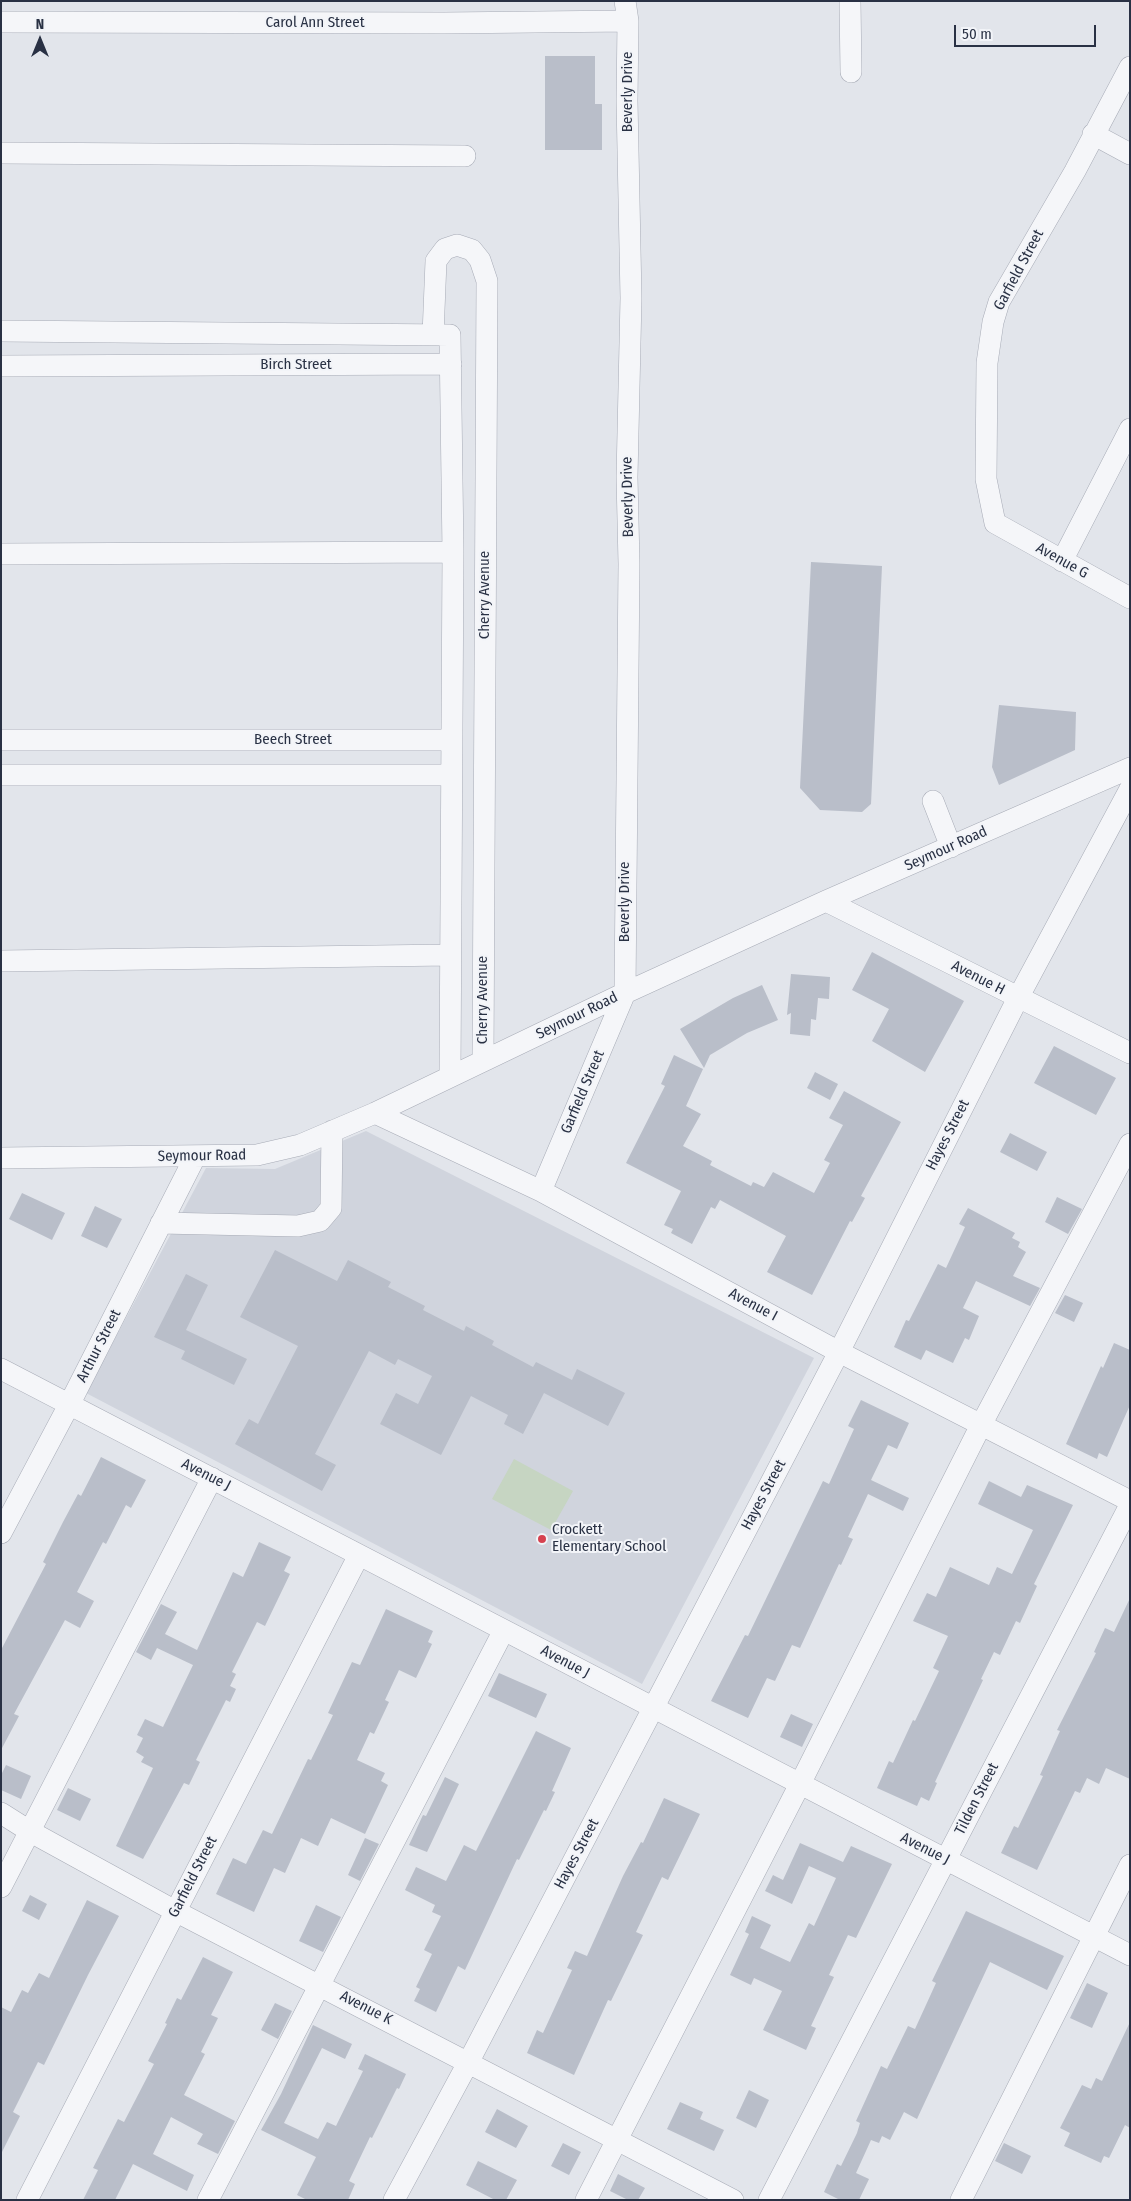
<!DOCTYPE html>
<style>
body{margin:0}
#map{position:relative;width:1131px;height:2201px;overflow:hidden;background:#e2e5eb;font-family:"Fira Sans Condensed",sans-serif}
canvas{display:block}
.frame{position:absolute;inset:0;border:2px solid #293144;pointer-events:none}
.north{position:absolute;left:15px;top:15px;width:50px;height:50px;-webkit-text-stroke:4px #f2f4f8;paint-order:stroke;rotate:0deg;font-size:14px;font-weight:700;line-height:20px;text-align:center;color:#293144}
.north::after{content:'';display:block;margin:auto;width:18px;height:22px;background:#293144;clip-path:polygon(50% 0,100% 100%,50% 72%,0 100%)}
.scale{position:absolute;left:954px;top:25px;width:142px;height:22px;box-sizing:border-box;border:2px solid #293144;border-top:0;padding-left:6px;font-size:15px;line-height:18px;white-space:nowrap;color:#293144;-webkit-text-stroke:4px #f2f4f8;paint-order:stroke}
</style>
<div id="map">
<canvas width="1131" height="2201"></canvas>
<div class="frame"></div>
<div class="north">N</div>
<div class="scale">50 m</div>
</div>
<script>
const g = document.querySelector('canvas').getContext('2d');
g.lineJoin = 'round';
function paint(path, color) {
  g.fillStyle = color;
  g.fill(path, 'evenodd');
}
function toPath(rows) {
  const path = new Path2D();
  for (const r of rows) {
    path.moveTo(r[0], r[1]);
    for (let i = 2; i < r.length; i += 2) path.lineTo(r[i], r[i + 1]);
  }
  return path;
}
function trace(path, color, width, dash) {
  g.strokeStyle = color;
  g.lineWidth = width;
  g.lineCap = dash ? 'butt' : 'round';
  g.setLineDash(dash || []);
  g.stroke(path);
}
function write(font, color, halo, rows, align = 'center') {
  g.font = font + ' "Fira Sans Condensed",sans-serif';
  g.lineWidth = 4;
  g.setLineDash([]);
  g.textBaseline = 'middle';
  g.strokeStyle = halo;
  g.fillStyle = color;
  for (const [text, x, y, turn = 0] of rows) {
    g.save();
    g.translate(x, y);
    g.rotate((+turn || 0) * Math.PI / 180);
    g.textAlign = isNaN(turn) ? turn : align;
    if (halo) g.strokeText(text, 0, 0);
    g.fillText(text, 0, 0);
    g.restore();
  }
}
paint(toPath([
 [366,1131,814,1358,642,1684,86,1393,206,1168,275,1169]
]), '#d0d4dd');
paint(toPath([
 [514,1459,573,1491,551,1530,492,1499]
]), '#c6d5c2');
paint(toPath([
 [545,56,595,56,595,104,602,104,602,150,545,150],
 [811,562,882,566,871,804,862,812,820,810,800,788],
 [999,705,1076,712,1075,750,999,785,992,767],
 [872,952,964,1001,925,1072,872,1041,889,1009,852,990],
 [791,974,830,977,829,999,818,998,816,1020,811,1019,810,1036,790,1034,791,1013,787,1015],
 [762,985,778,1020,747,1033,710,1055,704,1068,680,1029,733,998],
 [1054,1046,1116,1078,1096,1115,1034,1083],
 [674,1055,703,1069,686,1106,701,1114,683,1146,712,1161,710,1165,751,1186,753,1182,764,1187,773,1172,814,1193,830,1163,824,1160,843,1125,829,1118,844,1091,901,1122,861,1196,865,1198,852,1222,850,1221,812,1295,767,1272,786,1236,720,1200,715,1209,711,1207,692,1244,671,1233,673,1229,664,1225,681,1191,626,1163,665,1086,661,1084],
 [815,1072,838,1084,830,1100,807,1088],
 [1010,1133,1047,1152,1037,1171,1000,1152],
 [22,1193,65,1213,52,1240,9,1219],
 [1057,1197,1082,1209,1068,1234,1045,1222],
 [95,1206,122,1219,107,1248,81,1236],
 [968,1208,1015,1233,1012,1238,1020,1242,1018,1247,1026,1252,1013,1276,1040,1288,1030,1306,976,1281,963,1308,979,1316,969,1340,965,1338,953,1363,926,1350,921,1360,894,1347,906,1320,909,1321,938,1264,946,1268,965,1227,959,1224],
 [275,1250,337,1281,348,1260,391,1282,388,1287,425,1306,423,1310,464,1331,466,1326,494,1341,492,1345,533,1367,536,1362,572,1380,577,1369,625,1393,608,1426,544,1393,523,1434,504,1424,508,1415,471,1396,441,1455,380,1424,396,1393,418,1404,432,1376,398,1359,395,1365,369,1351,315,1454,336,1465,322,1491,235,1444,249,1419,258,1424,298,1346,240,1317],
 [186,1274,208,1285,186,1330,247,1359,234,1385,181,1359,185,1351,154,1337],
 [1065,1295,1083,1303,1074,1322,1055,1313],
 [1114,1343,1130,1350,1130,1405,1107,1457,1099,1453,1097,1459,1066,1444,1101,1366,1103,1368],
 [861,1400,909,1423,897,1449,888,1445,871,1480,909,1498,903,1511,868,1494,848,1537,853,1539,841,1565,839,1564,800,1648,792,1645,775,1681,767,1678,748,1718,711,1701,745,1635,748,1636,823,1481,829,1484,854,1429,848,1426],
 [101,1457,146,1480,131,1508,126,1505,106,1544,103,1542,77,1592,94,1601,80,1628,65,1620,14,1714,19,1716,1,1750,1,1650,46,1564,43,1562,63,1522,78,1494,81,1496],
 [989,1481,1021,1497,1027,1485,1073,1505,1034,1584,1037,1586,1020,1623,1016,1621,1000,1655,994,1652,981,1679,983,1680,935,1782,937,1783,929,1801,921,1797,917,1806,877,1788,889,1761,893,1763,913,1720,915,1721,939,1671,933,1668,948,1636,913,1621,927,1593,936,1597,950,1567,989,1585,997,1567,1012,1574,1033,1530,978,1504],
 [259,1542,291,1557,284,1571,290,1574,265,1626,257,1622,232,1672,236,1674,230,1686,236,1689,230,1702,226,1700,196,1760,200,1762,189,1785,184,1783,143,1859,116,1846,153,1768,141,1762,144,1757,136,1752,143,1738,137,1735,145,1719,163,1727,193,1665,157,1648,151,1660,136,1652,161,1604,177,1612,165,1634,197,1650,233,1572,243,1577],
 [1130,1598,1130,1779,1106,1768,1099,1784,1087,1778,1080,1793,1075,1791,1037,1870,1001,1853,1014,1826,1018,1828,1043,1776,1040,1775,1060,1731,1057,1730,1096,1653,1094,1652,1105,1628,1114,1632],
 [386,1609,433,1631,428,1642,432,1644,416,1678,399,1670,385,1700,389,1702,374,1734,370,1732,357,1760,385,1773,381,1781,388,1785,365,1834,331,1818,318,1846,301,1838,285,1873,274,1868,254,1912,216,1894,233,1858,246,1864,263,1830,272,1834,308,1759,311,1760,333,1715,328,1713,343,1681,352,1662,360,1665],
 [499,1673,547,1694,536,1718,488,1696],
 [791,1714,813,1724,802,1747,780,1737],
 [536,1731,571,1748,552,1791,555,1792,546,1811,544,1810,519,1860,517,1859,465,1970,458,1966,436,2012,414,2001,420,1989,416,1987,432,1954,424,1950,441,1916,432,1912,435,1905,405,1890,416,1867,446,1881,464,1845,476,1851],
 [6,1765,31,1776,21,1799,1,1790,1,1775],
 [445,1777,459,1784,427,1852,409,1845,423,1815,426,1816],
 [68,1788,91,1799,80,1821,57,1810],
 [664,1798,700,1814,668,1880,662,1877,636,1932,643,1935,611,2001,608,2000,574,2075,527,2053,537,2030,543,2033,572,1970,567,1968,575,1951,587,1956,623,1876,641,1842,643,1843],
 [365,1838,379,1844,360,1881,348,1875],
 [800,1843,843,1862,851,1846,892,1864,856,1938,848,1935,829,1975,834,1977,811,2026,816,2028,806,2050,763,2030,782,1991,754,1978,751,1985,730,1975,749,1934,745,1932,752,1916,771,1925,760,1948,790,1962,809,1923,814,1926,836,1878,809,1866,792,1904,765,1891,773,1875,783,1880],
 [30,1895,47,1904,39,1920,22,1911],
 [87,1900,119,1916,88,1975,44,2065,38,2062,13,2112,20,2116,1,2154,1,2007,11,2012,22,1990,28,1993,39,1973,49,1978],
 [316,1905,341,1917,323,1952,299,1941],
 [966,1911,1064,1956,1047,1990,990,1962,917,2119,904,2112,890,2140,882,2136,879,2143,871,2140,856,2173,869,2179,859,2200,840,2200,824,2192,837,2164,841,2166,857,2133,860,2123,856,2121,881,2066,887,2069,908,2026,915,2029,936,1983,932,1981],
 [203,1957,233,1972,211,2015,218,2018,201,2052,205,2054,184,2095,235,2121,218,2154,197,2144,203,2134,171,2117,153,2154,194,2175,187,2191,133,2164,115,2200,83,2200,98,2170,93,2168,118,2119,124,2122,154,2064,148,2061,167,2024,165,2023,177,1998,181,2000],
 [1087,1983,1108,1993,1092,2028,1070,2018],
 [275,2003,292,2011,278,2039,261,2030],
 [1130,2022,1130,2128,1125,2125,1109,2158,1104,2156,1101,2163,1064,2146,1070,2133,1060,2128,1082,2085,1091,2089,1096,2078,1102,2081],
 [313,2025,352,2044,345,2059,322,2048,284,2123,318,2139,327,2122,336,2126,363,2071,358,2069,365,2054,406,2074,399,2089,397,2088,372,2138,370,2137,349,2181,355,2184,348,2200,307,2200,297,2195,316,2157,261,2130,281,2094],
 [749,2090,769,2100,756,2128,736,2118],
 [680,2102,703,2112,700,2119,724,2130,714,2151,667,2129],
 [497,2109,528,2126,516,2148,485,2132],
 [563,2143,581,2152,569,2175,551,2166],
 [1004,2143,1031,2156,1022,2174,995,2161],
 [478,2161,517,2180,506,2200,495,2200,466,2185],
 [618,2174,645,2188,638,2200,628,2200,610,2191]
]), '#b9bec9');
const minor = toPath([
 [850,1,851,72],
 [1,22,444,23,628,21],
 [1130,67,1075,171,999,302,993,322,987,363,986,479,995,523,1130,598],
 [1093,134,1130,154],
 [1,153,465,156],
 [1,331,450,335,453,552,450,1076],
 [433,335,436,261,445,249,457,245,472,250,480,260,487,281,483,1061],
 [1,366,451,364],
 [1,554,453,552],
 [1062,561,1130,429],
 [1,740,451,740],
 [1,775,450,775],
 [933,801,951,847],
 [826,901,1130,1053],
 [1,961,450,955],
 [375,1113,541,1191,839,1352,1130,1501],
 [1,1158,257,1155,300,1145,375,1113,625,993,826,901,1130,768],
 [541,1191,625,993,629,564,627,477,631,298,627,101,628,21,625,1],
 [161,1223,298,1226,320,1221,331,1208,332,1131],
 [1,1369,1130,1955],
 [1,1533,69,1405,195,1157],
 [1,1813,31,1832,175,1911,733,2200],
 [1,1887,212,1478],
 [27,2200,359,1555],
 [208,2200,504,1630],
 [394,2200,469,2061,839,1352,1018,998,1130,789],
 [586,2200,800,1784,981,1425,1130,1144],
 [769,2200,1130,1505],
 [961,2200,1130,1865]
]);
trace(minor, '#a7abb6', 22);
trace(minor, '#f5f6f9', 21);
for (const [x, y, r, color] of [
 [542,1539,5,"#d6414f"]
]) {
  const dot = new Path2D();
  dot.arc(x, y, r, 0, 2 * Math.PI);
  g.fillStyle = color;
  g.fill(dot);
  trace(dot, '#f2f4f8', 2);
}
write('15px', '#293144', '#f2f4f8', [
 ["Carol Ann Street",315,23],
 ["Beverly Drive",628,92,-90],
 ["Garfield Street",1019,270,-62],
 ["Birch Street",296,365],
 ["Beverly Drive",628,497,-91],
 ["Avenue G",1062,561,29],
 ["Cherry Avenue",485,595,-90],
 ["Beech Street",293,740],
 ["Seymour Road",946,849,-24],
 ["Beverly Drive",625,902,-90],
 ["Avenue H",978,978,27],
 ["Cherry Avenue",483,1000,-90],
 ["Seymour Road",577,1016,-26],
 ["Garfield Street",583,1092,-67],
 ["Hayes Street",948,1135,-63],
 ["Seymour Road",202,1156,-1],
 ["Avenue I",753,1305,28],
 ["Arthur Street",99,1346,-63],
 ["Avenue J",206,1475,27],
 ["Hayes Street",764,1495,-62],
 ["Avenue J",565,1662,28],
 ["Tilden Street",977,1799,-63],
 ["Avenue J",925,1849,27],
 ["Hayes Street",577,1854,-62],
 ["Garfield Street",193,1877,-63],
 ["Avenue K",366,2008,27]
]);
write('15px', '#293144', '#f2f4f8', [
 ["Crockett",552,1530],
 ["Elementary School",552,1547]
], 'left');
</script>
